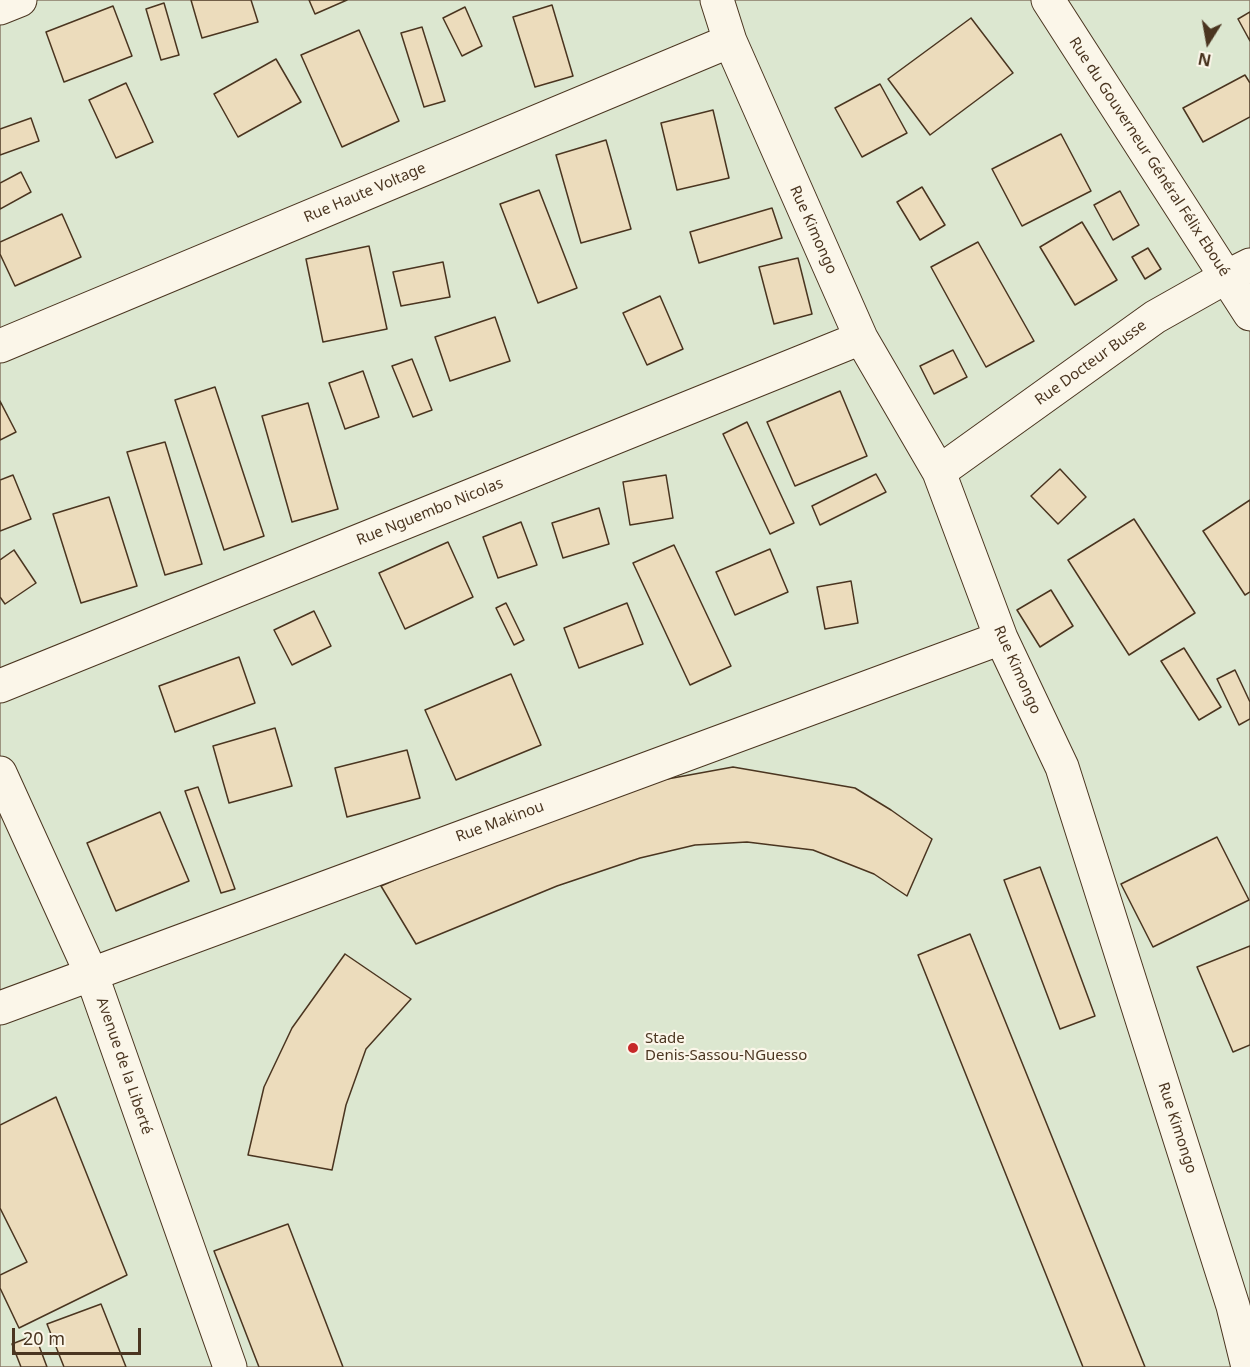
<!DOCTYPE html>
<meta charset="utf-8">
<style>
body{margin:0}
#map{position:relative;width:1250px;height:1367px;overflow:hidden;background:#fbf6e9;font-family:"Noto Sans",sans-serif}
canvas{display:block}
.north{position:absolute;left:1178px;top:12px;width:60px;height:60px;-webkit-text-stroke:4px #fbf6e9;paint-order:stroke;rotate:191deg;font-size:16px;font-weight:700;line-height:24px;text-align:center;color:#4a3520}
.north::after{content:'';display:block;margin:auto;width:21px;height:27px;background:#4a3520;clip-path:polygon(50% 0,100% 100%,50% 72%,0 100%)}
.scale{position:absolute;left:12px;top:1328px;width:129px;height:27px;box-sizing:border-box;border:3px solid #4a3520;border-top:0;padding-left:8px;font-size:18px;line-height:21px;white-space:nowrap;color:#4a3520;-webkit-text-stroke:4px #fbf6e9;paint-order:stroke}
</style>
<div id="map">
<canvas width="1250" height="1367"></canvas>
<div class="north">N</div>
<div class="scale">20 m</div>
</div>
<script>
const g = document.querySelector('canvas').getContext('2d');
g.lineJoin = 'round';
function paint(path, color) {
  g.fillStyle = color;
  g.fill(path, 'evenodd');
}
function toPath(rows) {
  const path = new Path2D();
  for (const r of rows) {
    path.moveTo(r[0], r[1]);
    for (let i = 2; i < r.length; i += 2) path.lineTo(r[i], r[i + 1]);
  }
  return path;
}
function trace(path, color, width, dash) {
  g.strokeStyle = color;
  g.lineWidth = width;
  g.lineCap = dash ? 'butt' : 'round';
  g.setLineDash(dash || []);
  g.stroke(path);
}
function write(font, color, halo, rows, align = 'center') {
  g.font = font + ' "Noto Sans",sans-serif';
  g.lineWidth = 4.5;
  g.setLineDash([]);
  g.textBaseline = 'middle';
  g.strokeStyle = halo;
  g.fillStyle = color;
  for (const [text, x, y, turn = 0] of rows) {
    g.save();
    g.translate(x, y);
    g.rotate((+turn || 0) * Math.PI / 180);
    g.textAlign = isNaN(turn) ? turn : align;
    if (halo) g.strokeText(text, 0, 0);
    g.fillText(text, 0, 0);
    g.restore();
  }
}
const green = toPath([
 [0,0,1250,0,1250,1367,0,1367,0,0]
]);
paint(green, '#dce7d0');
trace(green, '#887966', 1.5);
const building = toPath([
 [191,0,251,0,258,22,202,38,191,0],
 [309,0,347,0,315,14,309,0],
 [164,3,179,55,161,60,146,9,164,3],
 [552,5,573,76,535,87,513,17,552,5],
 [113,6,132,56,64,82,46,32,113,6],
 [465,7,482,46,462,56,443,18,465,7],
 [1250,12,1250,41,1238,19,1250,12],
 [971,18,1013,73,930,135,888,79,971,18],
 [422,27,445,101,424,107,401,33,422,27],
 [359,30,399,121,342,147,301,55,359,30],
 [276,59,301,102,238,137,214,94,276,59],
 [1245,75,1250,83,1250,117,1203,142,1183,108,1245,75],
 [126,83,153,142,116,158,89,100,126,83],
 [880,84,907,133,862,157,835,108,880,84],
 [713,110,729,178,677,190,661,123,713,110],
 [31,118,39,141,0,155,0,129,31,118],
 [1061,134,1091,191,1022,226,992,169,1061,134],
 [606,140,631,229,581,243,556,155,606,140],
 [21,172,31,192,0,209,0,183,21,172],
 [922,187,945,225,920,240,897,202,922,187],
 [539,190,577,288,538,303,500,204,539,190],
 [1120,191,1139,225,1113,240,1094,205,1120,191],
 [772,208,782,238,699,263,690,232,772,208],
 [62,214,81,257,15,286,0,254,0,242,62,214],
 [1082,222,1117,280,1075,305,1040,247,1082,222],
 [978,242,1034,341,986,367,931,267,978,242],
 [369,246,387,329,323,342,306,259,369,246],
 [1148,248,1161,269,1145,279,1132,257,1148,248],
 [798,258,812,314,774,324,759,267,798,258],
 [443,262,450,297,401,306,393,272,443,262],
 [660,296,683,349,647,365,623,313,660,296],
 [495,317,510,361,450,381,435,337,495,317],
 [953,350,967,377,934,394,920,366,953,350],
 [412,359,432,410,413,417,392,366,412,359],
 [363,371,379,417,345,429,329,383,363,371],
 [215,387,264,536,224,550,175,400,215,387],
 [840,391,867,456,795,486,767,422,840,391],
 [0,401,16,432,0,440,0,401],
 [308,403,338,509,292,522,262,416,308,403],
 [747,422,794,523,770,534,723,434,747,422],
 [165,442,202,564,165,575,127,452,165,442],
 [1060,469,1086,497,1058,524,1031,496,1060,469],
 [876,474,886,492,820,525,812,506,876,474],
 [13,475,31,519,0,531,0,480,13,475],
 [666,475,673,518,630,525,623,482,666,475],
 [109,497,137,586,81,603,53,514,109,497],
 [1250,500,1250,592,1245,595,1203,531,1250,500],
 [599,508,609,544,563,558,552,523,599,508],
 [1134,519,1195,613,1129,655,1068,560,1134,519],
 [521,522,537,565,498,578,483,537,521,522],
 [448,542,473,597,405,629,379,573,448,542],
 [674,545,731,666,690,685,633,563,674,545],
 [770,549,788,592,735,615,716,572,770,549],
 [14,550,36,583,5,604,0,597,0,560,14,550],
 [851,581,858,623,825,629,817,587,851,581],
 [1051,590,1073,626,1040,647,1017,610,1051,590],
 [506,603,524,640,514,645,496,608,506,603],
 [627,603,643,644,579,668,564,628,627,603],
 [314,611,331,646,292,665,274,630,314,611],
 [1184,648,1221,707,1199,720,1161,661,1184,648],
 [239,657,255,703,175,732,159,686,239,657],
 [1235,670,1250,702,1250,719,1239,725,1217,679,1235,670],
 [511,674,541,745,456,780,425,710,511,674],
 [275,728,292,786,229,803,213,746,275,728],
 [407,750,420,798,347,817,335,768,407,750],
 [733,767,855,788,891,810,932,839,907,896,874,874,813,850,747,842,695,845,640,858,557,886,416,944,381,886,523,824,629,786,733,767],
 [198,787,235,889,221,893,185,791,198,787],
 [160,812,189,881,116,911,87,843,160,812],
 [1217,837,1249,900,1153,947,1121,884,1217,837],
 [1040,867,1095,1016,1060,1029,1004,880,1040,867],
 [970,934,1145,1367,1083,1367,918,955,970,934],
 [1250,946,1250,1045,1233,1052,1197,967,1250,946],
 [345,954,411,999,366,1049,346,1105,332,1170,248,1155,264,1087,292,1028,345,954],
 [56,1097,127,1275,19,1328,0,1288,0,1275,27,1262,0,1208,0,1125,56,1097],
 [288,1224,343,1367,259,1367,214,1251,288,1224],
 [101,1304,126,1367,64,1367,47,1324,101,1304],
 [35,1335,47,1367,21,1367,12,1344,35,1335]
]);
paint(building, '#ecdcbc');
trace(building, '#4a3520', 1.5);
const minor = toPath([
 [717,0,730,41,861,338,939,472,1001,638,1062,767,1233,1306,1248,1367],
 [0,8,20,0],
 [0,346,730,41],
 [939,472,1155,317,1226,277,1250,265],
 [0,686,861,338],
 [0,773,91,973,230,1367],
 [0,1008,1001,638]
]);
const major = toPath([
 [1048,0,1250,314]
]);
trace(minor, '#4a3520', 35);
trace(major, '#4a3520', 35);
trace(minor, '#fbf6e9', 33);
trace(major, '#fbf6e9', 33);
for (const [x, y, r, color] of [
 [633,1048,6,"#c62828"]
]) {
  const dot = new Path2D();
  dot.arc(x, y, r, 0, 2 * Math.PI);
  g.fillStyle = color;
  g.fill(dot);
  trace(dot, '#fbf6e9', 2);
}
write('15px', '#4a3520', '#fbf6e9', [
 ["Rue du Gouverneur Général Félix Eboué",1149,157,57],
 ["Rue Haute Voltage",365,193,-23],
 ["Rue Kimongo",813,230,66],
 ["Rue Docteur Busse",1091,363,-36],
 ["Rue Nguembo Nicolas",430,512,-22],
 ["Rue Kimongo",1017,670,66],
 ["Rue Makinou",500,822,-20],
 ["Avenue de la Liberté",124,1066,71],
 ["Rue Kimongo",1177,1128,72]
]);
write('15px', '#4a3520', '#fbf6e9', [
 ["Stade",645,1039],
 ["Denis-Sassou-NGuesso",645,1056]
], 'left');
</script>
